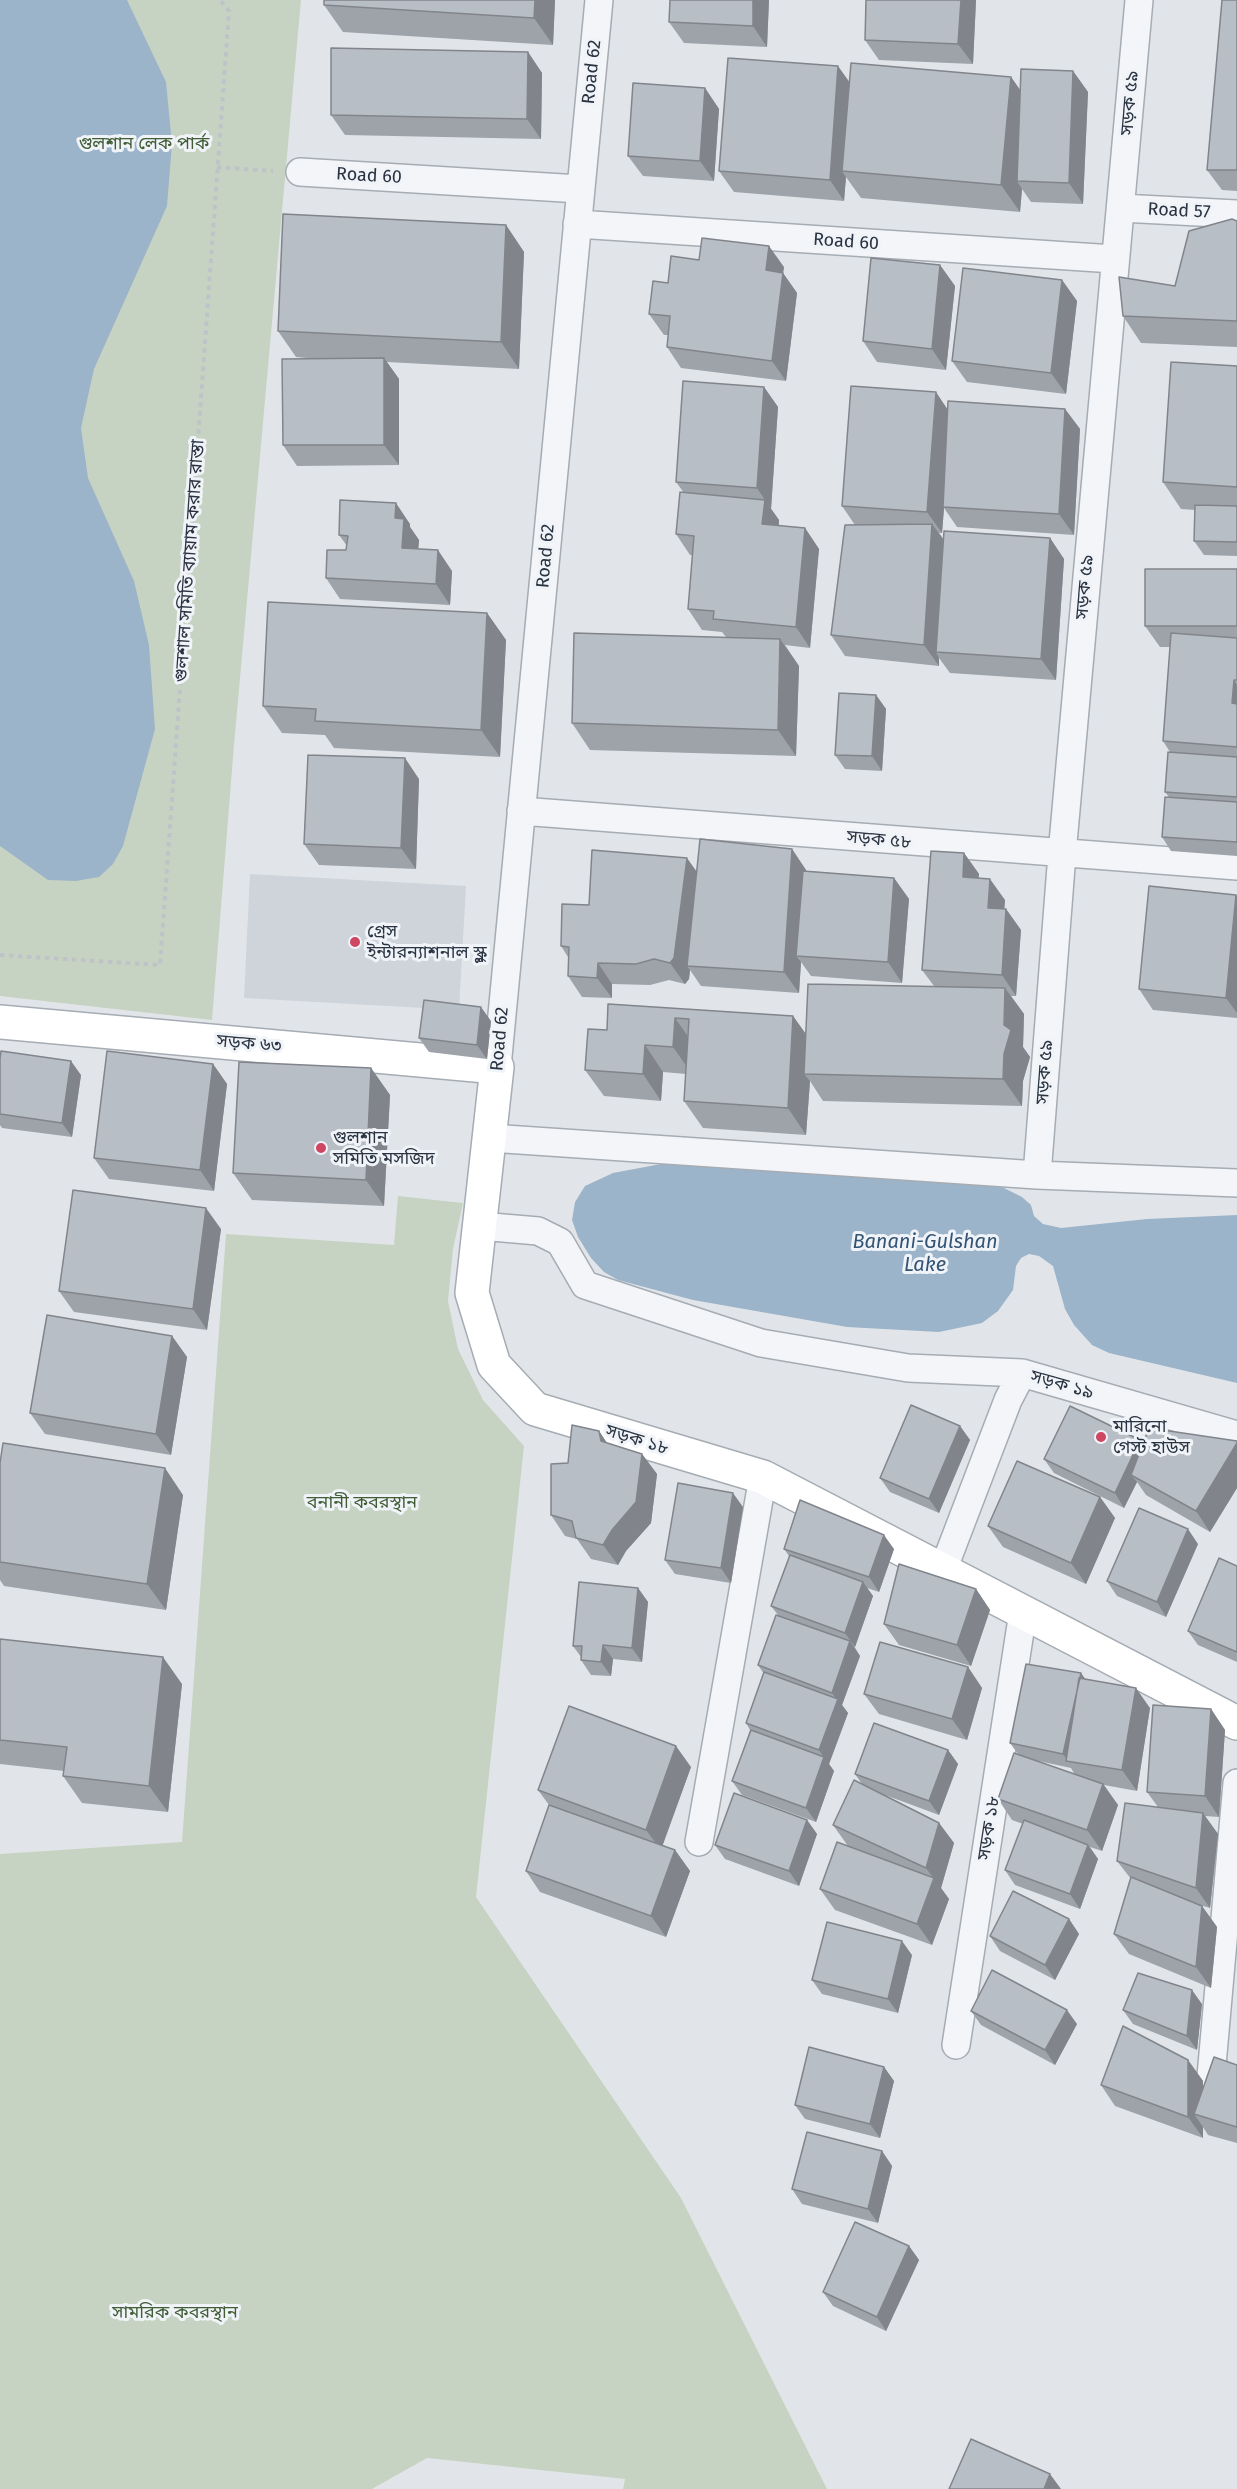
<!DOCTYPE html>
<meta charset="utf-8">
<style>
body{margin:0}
canvas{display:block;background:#e1e5e9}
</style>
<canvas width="1237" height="2489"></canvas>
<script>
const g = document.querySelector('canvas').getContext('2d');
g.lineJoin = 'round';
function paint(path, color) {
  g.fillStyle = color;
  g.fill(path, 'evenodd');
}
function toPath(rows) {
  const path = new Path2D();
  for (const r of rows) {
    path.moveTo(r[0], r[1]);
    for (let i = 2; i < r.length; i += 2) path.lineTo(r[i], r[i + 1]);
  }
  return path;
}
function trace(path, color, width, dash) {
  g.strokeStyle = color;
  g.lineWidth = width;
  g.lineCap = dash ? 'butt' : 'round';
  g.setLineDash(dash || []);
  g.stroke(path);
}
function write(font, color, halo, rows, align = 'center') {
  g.font = font + ' "Fira Sans","Noto Sans Bengali",sans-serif';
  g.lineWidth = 6;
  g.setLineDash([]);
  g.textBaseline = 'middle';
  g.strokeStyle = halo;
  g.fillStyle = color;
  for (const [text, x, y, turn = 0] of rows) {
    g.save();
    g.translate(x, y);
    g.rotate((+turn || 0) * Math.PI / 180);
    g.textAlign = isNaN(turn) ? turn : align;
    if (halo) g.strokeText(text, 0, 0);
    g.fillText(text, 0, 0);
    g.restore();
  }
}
paint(toPath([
 [250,874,466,886,459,1010,244,998]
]), '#cfd4db');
paint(toPath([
 [0,0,301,0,234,745,212,1020,0,996],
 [398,1196,463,1203,453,1249,448,1301,458,1349,483,1400,524,1446,476,1897,681,2198,827,2489,623,2489,625,2479,427,2458,372,2489,0,2489,0,1854,182,1842,226,1234,394,1245]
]), '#c7d3c2');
paint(toPath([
 [0,0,127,0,166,82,172,144,167,206,94,369,81,428,88,478,134,581,149,645,155,729,123,846,113,864,99,877,76,881,48,880,0,846],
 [661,1164,990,1181,1022,1197,1031,1205,1034,1216,1043,1224,1061,1228,1147,1219,1237,1215,1237,1383,1109,1353,1092,1345,1074,1325,1065,1309,1053,1266,1039,1256,1029,1254,1021,1258,1016,1266,1013,1290,998,1311,982,1323,939,1332,847,1327,693,1300,618,1280,604,1272,591,1258,578,1237,572,1220,575,1202,585,1186,613,1173]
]), '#9cb4c9');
const street = toPath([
 [300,172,580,189],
 [1121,208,1237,214],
 [577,224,1114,259],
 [521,811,1237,866],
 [497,1067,599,0],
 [490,1138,1037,1175,1237,1183],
 [1037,1175,1062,854,1139,0],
 [480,1226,538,1231,560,1242,585,1285,761,1343,908,1368,1022,1373],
 [943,1570,1008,1400,1022,1373,1237,1435],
 [699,1842,763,1477],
 [956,2045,1023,1612],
 [1209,2099,1237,1783]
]);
const secondary = toPath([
 [0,1022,497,1067,472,1293,494,1365,535,1409,763,1477,1237,1723]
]);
trace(street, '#a6acb3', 30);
trace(secondary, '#a6acb3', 36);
trace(toPath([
 [217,167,273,171],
 [0,955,160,965,229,11,220,0]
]), '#bec3c8', 4, [4.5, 4.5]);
trace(street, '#f3f5f8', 27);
trace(secondary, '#fff', 33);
paint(toPath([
 [324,0,555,0,553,45,343,32,324,5],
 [769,0,767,47,684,43,669,22],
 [866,0,976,0,973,64,879,60,865,40],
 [1237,0,1237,191,1222,190,1207,170],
 [528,52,542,73,541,139,345,135,331,115],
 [1073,71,1088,92,1083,204,1031,202,1022,189,1020,212,861,198,846,177,844,201,734,192,719,171,850,82,1011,77,1020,90],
 [705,88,719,109,714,181,643,176,628,156],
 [1237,221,1237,347,1141,343,1123,316,1175,286],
 [506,225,524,252,519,369,387,362,399,379,399,465,297,466,283,445,318,359,296,357,278,331],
 [699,260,784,267,783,273,797,293,786,381,681,368,667,347,668,335,664,335,649,314,668,283],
 [940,265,955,286,946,370,877,362,863,341],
 [1062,280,1077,301,1066,394,967,382,952,361],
 [1237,366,1237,556,1204,555,1194,541,1195,510,1181,509,1163,482],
 [764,387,778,407,771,509,779,520,779,526,805,528,819,549,810,648,785,645,799,666,796,756,590,750,572,723,726,637,722,632,702,630,688,609,693,555,690,555,676,534,684,493,676,482],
 [1065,409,1080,429,1074,535,957,527,944,508,942,533,939,533,943,539,1050,538,1064,559,1056,680,950,673,939,658,939,666,845,656,831,635,855,525,842,506,948,410],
 [410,524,410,527,419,540,418,549,452,571,450,605,340,599,326,578,346,550,347,546,339,535],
 [1237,569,1237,856,1171,851,1162,837,1169,797,1165,792,1170,752,1163,741,1170,647,1160,647,1145,626],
 [487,613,506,640,500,757,334,748,325,735,282,733,263,706],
 [876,695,886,709,882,771,845,769,835,755],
 [419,779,416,869,319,865,304,844],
 [792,849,806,870,806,871,894,878,909,899,902,983,811,976,801,962,799,993,701,986,690,970,689,979,685,984,669,980,650,985,612,984,612,998,582,997,568,976,568,957,561,946,589,905,697,871],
 [964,853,979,874,978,878,1005,900,1004,909,1006,909,1021,930,1016,996,1011,996,1024,1014,1023,1047,1030,1057,1023,1081,1022,1106,823,1101,810,1081,806,1135,703,1128,684,1101,686,1074,663,1072,661,1101,604,1096,585,1070,607,1030,608,1004,793,1016,806,1034,934,986,922,970],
 [1236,895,1237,896,1237,1018,1153,1010,1139,989],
 [491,1021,487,1059,429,1052,419,1038],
 [0,1058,81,1075,72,1137,2,1128,0,1125],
 [213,1064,227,1084,214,1191,109,1179,94,1158],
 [371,1068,390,1095,384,1206,252,1200,233,1173],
 [221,1229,207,1330,74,1312,59,1291],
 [172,1336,187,1357,171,1455,45,1434,30,1413],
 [960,1426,970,1440,939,1513,890,1492,880,1478],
 [599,1431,607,1443,642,1454,657,1474,651,1523,626,1551,618,1565,591,1559,577,1539,565,1536,551,1515,568,1463],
 [1237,1441,1237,1488,1210,1532,1146,1495,1137,1482,1124,1508,1054,1473,1044,1459,1143,1444],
 [0,1463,183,1495,166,1610,4,1586,0,1580],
 [1100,1497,1115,1518,1086,1584,1003,1547,988,1526],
 [743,1507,731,1583,675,1574,665,1560],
 [1198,1544,1166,1617,1117,1596,1107,1581],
 [784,1549,894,1549,879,1592,867,1588,873,1596,855,1647,854,1646,860,1656,842,1705,848,1713,829,1764,834,1771,816,1822,742,1795,732,1781,750,1730,746,1723,764,1674,758,1665,778,1615,771,1606,789,1556],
 [1237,1566,1237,1662,1198,1645,1188,1631],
 [638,1588,648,1602,642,1662,613,1659,611,1676,591,1675,581,1660,581,1657,573,1646],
 [976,1589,990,1610,971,1666,899,1645,884,1624],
 [0,1639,182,1684,168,1812,82,1803,63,1776,64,1771,0,1764],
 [968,1667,982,1688,967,1740,879,1714,864,1694],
 [1086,1679,1150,1708,1137,1791,1104,1785,1118,1805,1102,1851,1090,1847,1098,1859,1080,1909,1015,1885,1005,1870,1023,1824,1012,1820,998,1799,1018,1754,1010,1743],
 [1034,1760,1071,1768,1075,1775],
 [1211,1709,1225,1730,1219,1817,1205,1816,1218,1834,1210,1908,1193,1903,1202,1906,1217,1927,1211,1988,1129,1954,1114,1934,1131,1879,1117,1861,1158,1807,1147,1792],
 [948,1750,958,1764,939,1815,885,1795,939,1823,954,1843,941,1888,949,1899,932,1945,835,1910,820,1889,848,1846,833,1825,862,1784,855,1774],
 [691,1767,662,1846,675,1850,690,1871,666,1937,540,1892,526,1871,549,1805,538,1790],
 [807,1820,817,1834,799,1886,725,1859,715,1845],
 [1069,1919,1079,1934,1055,1980,1000,1951,990,1936],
 [912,1955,898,2013,822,1994,812,1980],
 [1202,2004,1197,2050,1133,2024,1123,2010],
 [971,2011,1077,2024,1055,2065,981,2025],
 [1188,2060,1203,2081,1203,2088,1237,2065,1237,2143,1208,2135,1203,2127,1203,2138,1115,2106,1101,2085],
 [884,2067,894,2081,880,2138,805,2119,795,2105],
 [882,2151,892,2166,878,2223,802,2204,792,2189],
 [909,2246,919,2260,886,2331,833,2306,823,2292]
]), '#9ea3aa');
paint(toPath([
 [535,0,555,0,553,45,534,18],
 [753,0,769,0,767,47,753,26],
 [961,0,976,0,973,64,958,44],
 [528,52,542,73,541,139,527,119],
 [838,66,853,87,842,171,846,177,844,201,830,180],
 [1073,71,1088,92,1083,204,1069,183],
 [1011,77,1030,104,1017,181,1022,189,1020,212,1001,185],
 [705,88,719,109,714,181,700,161],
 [506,225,524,252,519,369,501,342],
 [769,246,784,267,783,273,797,293,786,381,772,361,766,270],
 [940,265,955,286,946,370,932,349],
 [1062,280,1077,301,1066,394,1051,373],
 [384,358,399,379,399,465,384,445],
 [764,387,778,407,771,509,757,488],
 [936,392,950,413,943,507,944,508,942,533,927,512],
 [1065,409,1080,429,1074,535,1059,514],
 [765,500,779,520,777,545,762,524],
 [396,503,410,524,410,527,419,540,417,569,402,548,395,518],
 [932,524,947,544,936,652,939,658,939,666,924,645],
 [805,528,819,549,810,648,796,627],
 [1050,538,1064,559,1056,680,1041,659],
 [438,550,452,571,450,605,436,584],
 [487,613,506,640,500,757,481,730],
 [780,639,799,666,796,756,778,730],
 [1234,680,1237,685,1237,710,1232,703],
 [876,695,886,709,882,771,872,756],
 [405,758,419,779,416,869,401,848],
 [792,849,806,870,801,956,796,956,801,962,799,993,784,972],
 [964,853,979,874,977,898,963,877],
 [687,858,702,879,687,966,690,970,689,979,685,984,670,963],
 [894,878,909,899,902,983,888,962],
 [990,879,1005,900,1003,929,988,908],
 [1236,895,1237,896,1237,1013,1226,998],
 [1006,909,1021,930,1016,996,1002,975],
 [598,963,612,984,612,998,597,978],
 [1005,988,1024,1014,1023,1047,1030,1057,1023,1081,1022,1106,1003,1079],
 [481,1007,491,1021,487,1059,477,1045],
 [793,1016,812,1043,804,1074,810,1081,806,1135,788,1108],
 [675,1018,694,1045,692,1074,673,1047],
 [645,1045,663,1072,661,1101,643,1074],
 [71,1061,81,1075,72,1137,62,1123],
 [213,1064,227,1084,214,1191,200,1170],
 [371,1068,390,1095,384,1206,366,1180],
 [206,1208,221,1229,207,1330,193,1309],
 [172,1336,187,1357,171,1455,156,1434],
 [960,1426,970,1440,939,1513,929,1499],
 [599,1431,613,1452,601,1441],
 [1140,1440,1150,1454,1131,1475,1137,1482,1124,1508,1115,1493],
 [1237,1443,1237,1488,1210,1532,1196,1511],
 [642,1454,657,1474,651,1523,626,1551,618,1565,603,1545],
 [165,1468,183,1495,166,1610,147,1584],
 [733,1493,743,1507,731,1583,721,1568],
 [1100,1497,1115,1518,1086,1584,1071,1563],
 [1188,1529,1198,1544,1166,1617,1157,1602],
 [884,1535,894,1549,879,1592,869,1577],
 [863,1582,873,1596,855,1647,845,1633],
 [638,1588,648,1602,642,1662,632,1648],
 [976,1589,990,1610,971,1666,957,1645],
 [850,1641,860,1656,842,1705,848,1713,829,1764,834,1771,816,1822,806,1808,824,1758,819,1750,837,1700,832,1693],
 [603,1645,613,1659,611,1676,601,1662],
 [163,1657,182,1684,168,1812,149,1786],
 [968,1667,982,1688,967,1740,952,1719],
 [1081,1673,1091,1687,1068,1761,1063,1754],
 [1136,1688,1150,1708,1137,1791,1122,1770],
 [1211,1709,1225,1730,1219,1817,1205,1796],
 [676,1746,691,1767,661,1850,646,1830],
 [948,1750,958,1764,939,1815,929,1801],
 [1103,1784,1118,1805,1102,1851,1087,1830],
 [1203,1813,1218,1834,1210,1908,1196,1888],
 [807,1820,817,1834,799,1886,789,1871],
 [939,1823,954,1843,941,1888,949,1899,932,1945,917,1924,934,1879,926,1868],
 [1088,1845,1098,1859,1080,1909,1070,1894],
 [675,1850,690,1871,666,1937,651,1916],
 [1202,1906,1217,1927,1211,1988,1196,1967],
 [1069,1919,1079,1934,1055,1980,1045,1965],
 [902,1941,912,1955,898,2013,888,1999],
 [1192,1990,1202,2004,1197,2050,1187,2036],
 [1067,2010,1077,2024,1055,2065,1045,2050],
 [1188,2060,1203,2081,1203,2117,1194,2114,1203,2127,1203,2138,1188,2117],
 [884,2067,894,2081,880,2138,870,2124],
 [882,2151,892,2166,878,2223,868,2209],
 [909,2246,919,2260,886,2331,877,2317],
 [1050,2474,1061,2489,1044,2489]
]), '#81858b');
const building = toPath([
 [324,0,535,0,534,18,324,5,324,0],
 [670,0,753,0,753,26,669,22,670,0],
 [866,0,961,0,958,44,865,40,866,0],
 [1222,0,1237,0,1237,170,1207,170,1222,0],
 [331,48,528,52,527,119,331,115,331,48],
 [728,58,838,66,830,180,719,171,728,58],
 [851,63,1011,77,1001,185,842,171,851,63],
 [1021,69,1073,71,1069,183,1017,181,1021,69],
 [633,83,705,88,700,161,628,156,633,83],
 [283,214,506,225,501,342,278,331,283,214],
 [1232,219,1237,221,1237,321,1123,316,1119,277,1175,286,1189,231,1232,219],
 [702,238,769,246,766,270,783,273,772,361,667,347,670,316,649,314,653,281,668,283,671,256,699,260,702,238],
 [871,258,940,265,932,349,863,341,871,258],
 [963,268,1062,280,1051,373,952,361,963,268],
 [384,358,384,445,283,445,282,359,384,358],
 [1171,362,1237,366,1237,487,1163,482,1171,362],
 [683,381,764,387,757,488,676,482,683,381],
 [851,386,936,392,927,512,842,506,851,386],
 [948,401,1065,409,1059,514,943,507,948,401],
 [680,492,765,500,762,524,805,528,796,627,713,619,714,611,688,609,694,536,676,534,680,492],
 [340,500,396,503,395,518,404,519,402,548,438,550,436,584,326,578,327,550,346,550,348,536,339,535,340,500],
 [1195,505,1237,506,1237,542,1194,541,1195,505],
 [932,524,924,645,831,635,845,525,932,524],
 [944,531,1050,538,1041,659,936,652,944,531],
 [1145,569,1237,569,1237,626,1145,626,1145,569],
 [268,602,487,613,481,730,315,721,316,709,263,706,268,602],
 [574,633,780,639,778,730,572,723,574,633],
 [1171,633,1237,638,1237,680,1234,680,1232,703,1237,704,1237,747,1163,741,1171,633],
 [839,693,876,695,872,756,835,755,839,693],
 [1168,752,1237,757,1237,797,1165,792,1168,752],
 [308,755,405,758,401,848,304,844,308,755],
 [1165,797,1237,802,1237,842,1162,837,1165,797],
 [700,839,792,849,784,972,687,966,700,839],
 [592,850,687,858,674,958,670,963,654,959,636,964,598,963,597,978,568,976,569,947,561,946,562,904,589,905,592,850],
 [931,851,964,853,963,877,990,879,988,908,1006,909,1002,975,922,970,931,851],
 [803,871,894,878,888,962,796,956,803,871],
 [1149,886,1236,895,1226,998,1139,989,1149,886],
 [808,984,1005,988,1004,1025,1011,1030,1004,1054,1003,1079,804,1074,808,984],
 [424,1000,481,1007,477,1045,419,1038,424,1000],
 [608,1004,793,1016,788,1108,684,1101,689,1019,675,1018,673,1047,645,1045,643,1074,585,1070,588,1029,607,1030,608,1004],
 [1,1051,71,1061,62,1123,0,1114,0,1058,1,1051],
 [107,1051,213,1064,200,1170,94,1158,107,1051],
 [239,1062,371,1068,366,1180,233,1173,239,1062],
 [73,1190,206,1208,193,1309,59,1291,73,1190],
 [47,1315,172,1336,156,1434,30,1413,47,1315],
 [911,1405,960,1426,929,1499,880,1478,911,1405],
 [1070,1406,1140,1440,1115,1493,1044,1459,1070,1406],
 [572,1425,599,1431,601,1441,642,1454,636,1502,612,1530,603,1545,576,1538,572,1521,551,1515,551,1464,568,1463,572,1425],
 [1149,1428,1237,1441,1237,1443,1196,1511,1131,1475,1149,1428],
 [3,1443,165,1468,147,1584,0,1562,0,1463,3,1443],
 [1017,1461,1100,1497,1071,1563,988,1526,1017,1461],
 [678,1483,733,1493,721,1568,665,1560,678,1483],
 [800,1500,884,1535,869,1577,784,1549,800,1500],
 [1139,1508,1188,1529,1157,1602,1107,1581,1139,1508],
 [790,1555,863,1582,845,1633,771,1606,790,1555],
 [1219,1558,1237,1566,1237,1652,1188,1631,1219,1558],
 [899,1564,976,1589,957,1645,884,1624,899,1564],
 [579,1582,638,1588,632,1648,603,1645,601,1662,581,1660,582,1646,573,1646,579,1582],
 [776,1615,850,1641,832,1693,758,1665,776,1615],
 [0,1639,163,1657,149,1786,63,1776,67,1747,0,1740,0,1639],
 [880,1642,968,1667,952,1719,864,1694,880,1642],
 [1026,1664,1081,1673,1063,1754,1010,1743,1026,1664],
 [764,1672,838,1699,819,1750,746,1723,764,1672],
 [1079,1678,1136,1688,1122,1770,1066,1761,1079,1678],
 [1153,1705,1211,1709,1205,1796,1147,1792,1153,1705],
 [569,1706,676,1746,646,1830,538,1790,569,1706],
 [874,1723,948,1750,929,1801,855,1774,874,1723],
 [751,1730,824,1757,806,1808,732,1781,751,1730],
 [1014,1753,1103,1784,1087,1830,998,1799,1014,1753],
 [854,1780,939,1823,926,1868,833,1825,854,1780],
 [734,1793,807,1820,789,1871,715,1845,734,1793],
 [1125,1803,1203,1813,1196,1888,1117,1861,1125,1803],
 [549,1805,675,1850,651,1916,526,1871,549,1805],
 [1024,1820,1088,1845,1070,1894,1005,1870,1024,1820],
 [837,1842,934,1878,917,1924,820,1889,837,1842],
 [1131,1877,1202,1906,1196,1967,1114,1934,1131,1877],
 [1013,1891,1069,1919,1045,1965,990,1936,1013,1891],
 [827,1922,902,1941,888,1999,812,1980,827,1922],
 [992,1970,1067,2010,1045,2050,971,2011,992,1970],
 [1138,1973,1192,1990,1187,2036,1123,2010,1138,1973],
 [1123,2026,1188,2060,1188,2117,1101,2085,1123,2026],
 [809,2047,884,2067,870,2124,795,2105,809,2047],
 [1214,2057,1237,2065,1237,2127,1194,2114,1214,2057],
 [807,2132,882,2151,868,2209,792,2189,807,2132],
 [855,2222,909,2246,877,2317,823,2292,855,2222],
 [971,2439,1050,2474,1044,2489,949,2489,971,2439]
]);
paint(building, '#b8bec6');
trace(building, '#81858b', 1.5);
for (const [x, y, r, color] of [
 [355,942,6,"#ce4662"],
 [321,1148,6,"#ce4662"],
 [1101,1437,6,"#ce4662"]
]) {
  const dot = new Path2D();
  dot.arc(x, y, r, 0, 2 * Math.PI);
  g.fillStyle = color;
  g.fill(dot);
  trace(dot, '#f0f3f7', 2);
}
write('18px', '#293341', '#f0f3f7', [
 ["Road 62",592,72,-84],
 ["সড়ক ৫৯",1130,103,-85],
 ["Road 60",369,176,3],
 ["Road 57",1179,211,3],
 ["Road 60",846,242,4],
 ["Road 62",546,556,-85],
 ["গুলশাল সমিতি ব্যায়াম করার রাস্তা",190,561,-86],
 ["সড়ক ৫৯",1085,587,-85],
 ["সড়ক ৫৮",879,840,5],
 ["Road 62",500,1039,-85],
 ["সড়ক ৬৩",249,1044,5],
 ["সড়ক ৫৯",1045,1072,-86],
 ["সড়ক ১৯",1062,1385,16],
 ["সড়ক ১৮",637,1440,17],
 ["সড়ক ১৮",989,1828,-81]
]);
write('18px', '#405d36', '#f0f3f7', [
 ["গুলশান লেক পার্ক",144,144],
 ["বনানী কবরস্থান",362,1503],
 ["সামরিক কবরস্থান",175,2313]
]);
write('18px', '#293341', '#f0f3f7', [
 ["গ্রেস",367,932],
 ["ইন্টারন্যাশনাল স্কুল",367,953],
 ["গুলশান",333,1138],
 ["সমিতি মসজিদ",333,1159],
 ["মারিনো",1113,1427],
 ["গেস্ট হাউস",1113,1448]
], 'left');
write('italic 20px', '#335475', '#f0f3f7', [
 ["Banani-Gulshan",925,1242],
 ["Lake",925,1265]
]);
</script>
